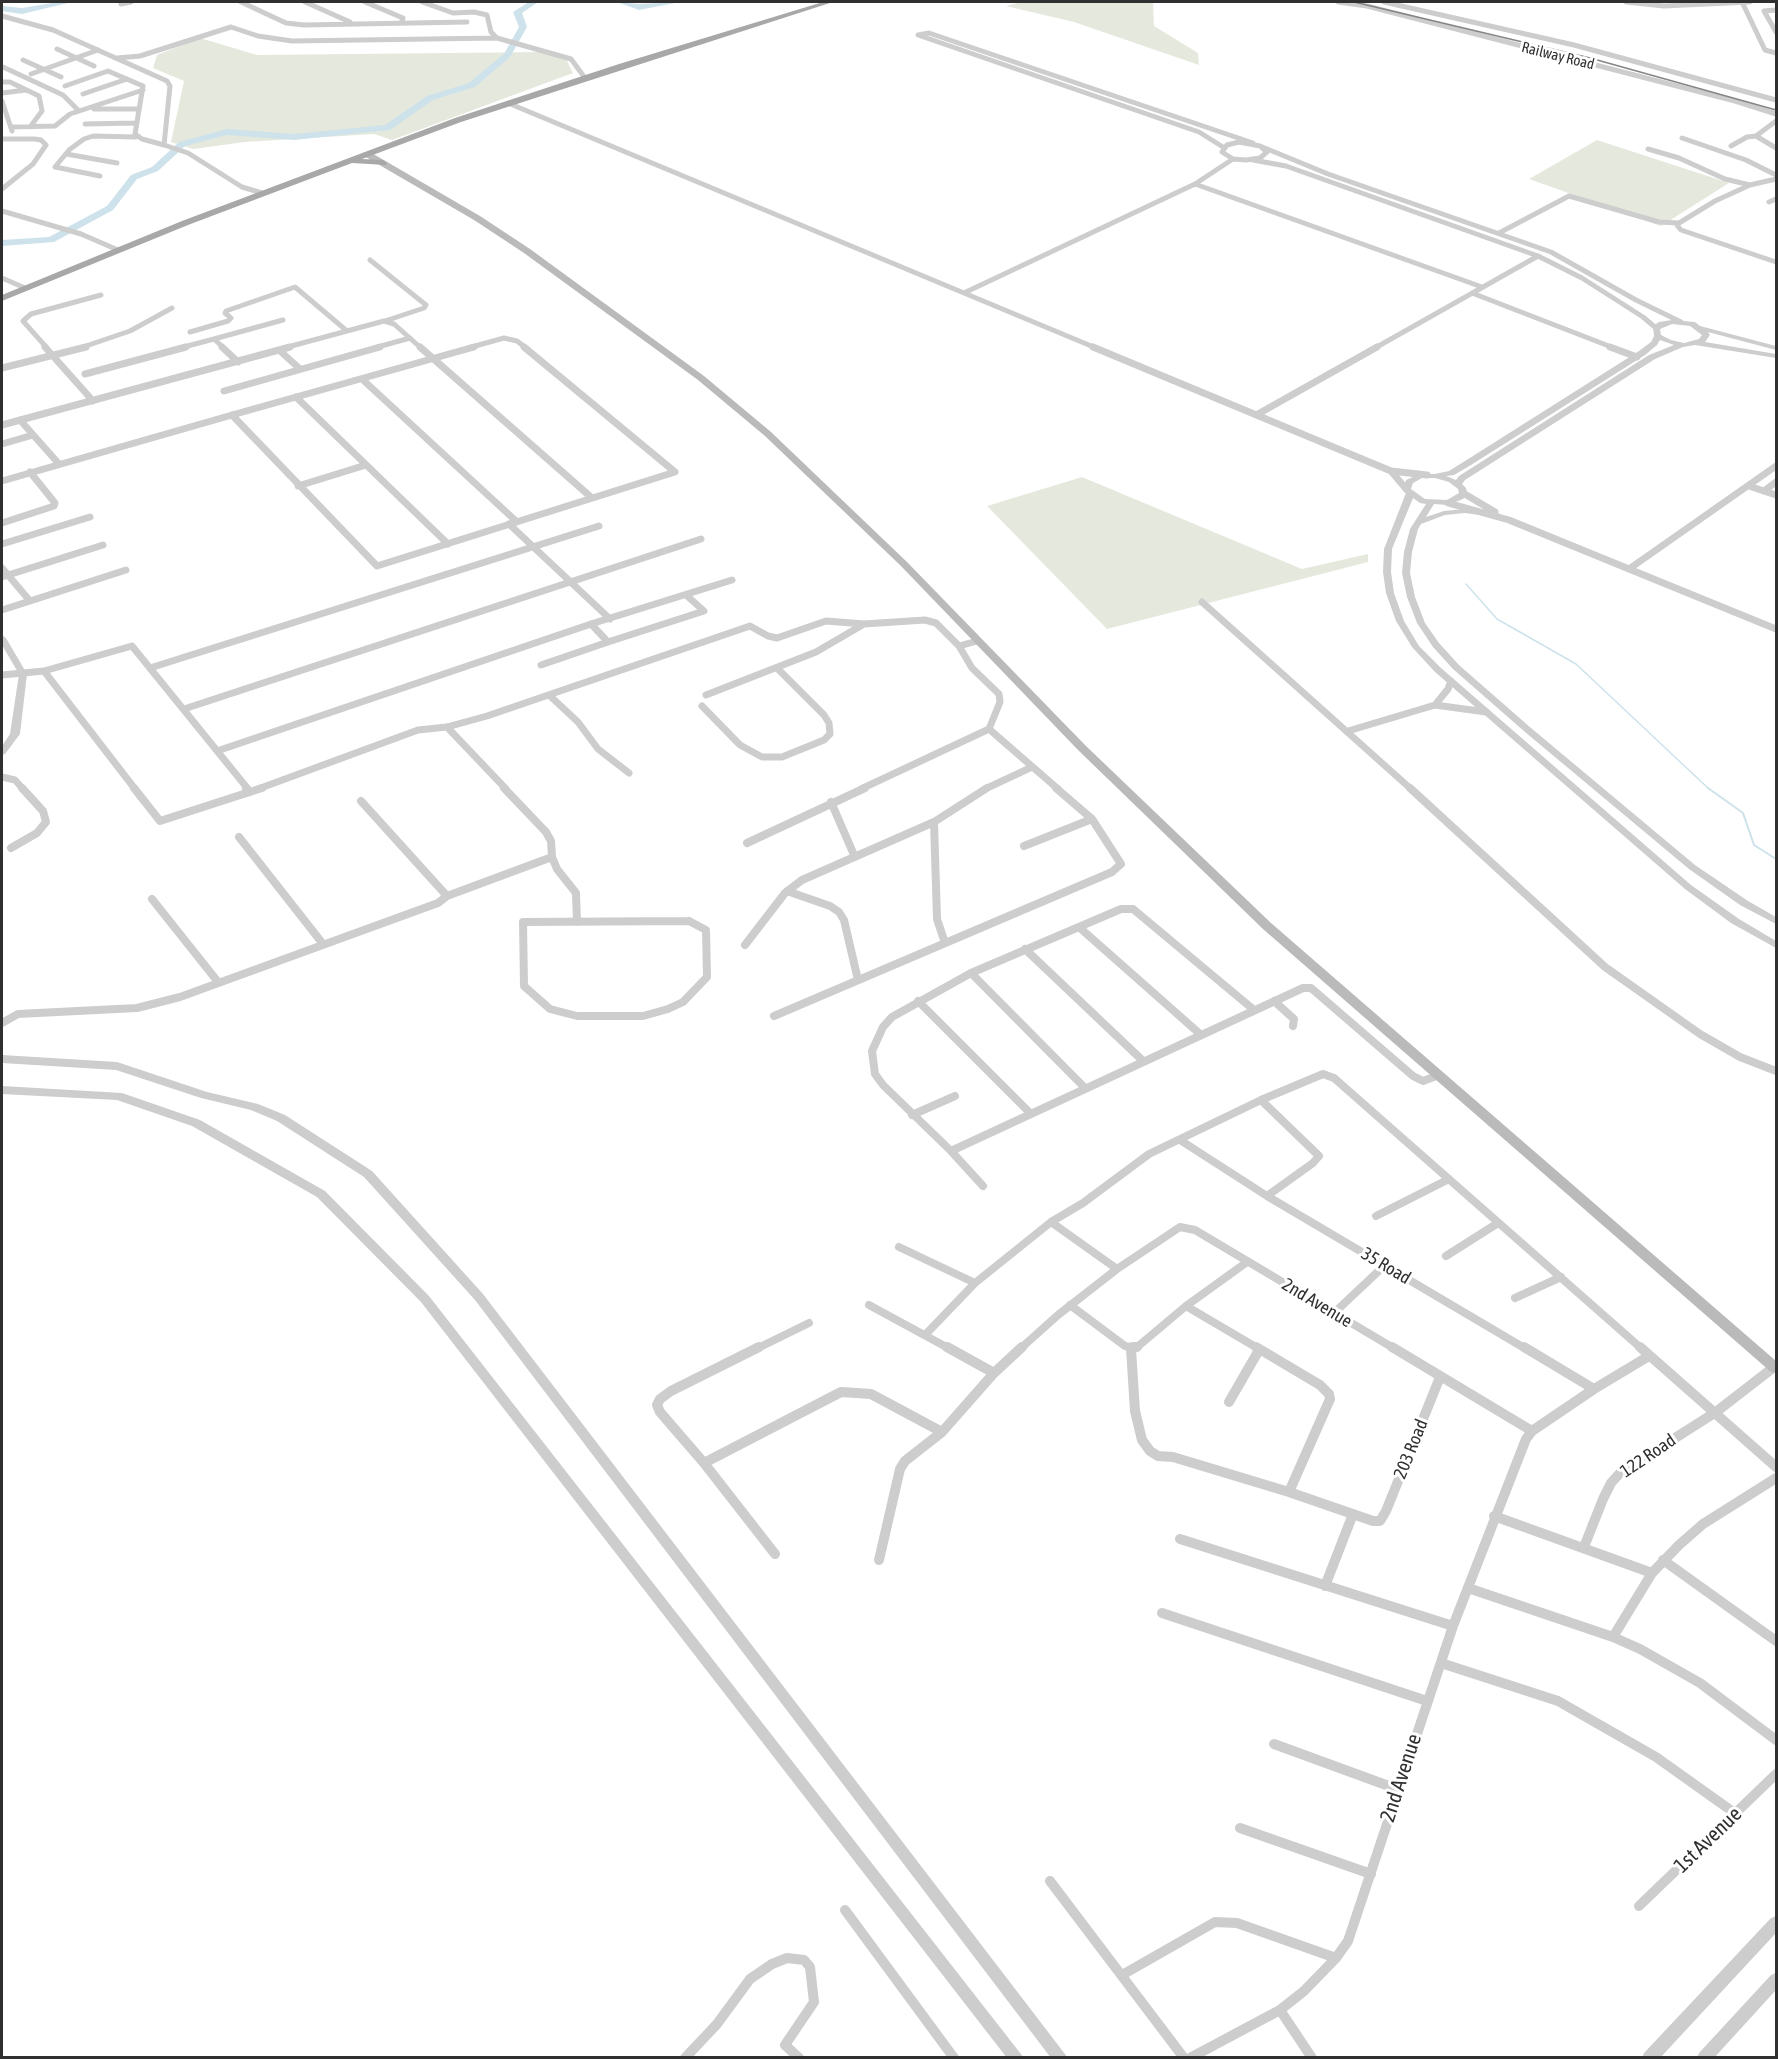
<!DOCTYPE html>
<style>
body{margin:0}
#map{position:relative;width:1778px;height:2059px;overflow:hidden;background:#fff;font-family:"Asap Condensed",sans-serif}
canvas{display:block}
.frame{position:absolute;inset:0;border:3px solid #303030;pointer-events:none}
</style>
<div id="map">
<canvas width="1778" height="2059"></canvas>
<div class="frame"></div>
</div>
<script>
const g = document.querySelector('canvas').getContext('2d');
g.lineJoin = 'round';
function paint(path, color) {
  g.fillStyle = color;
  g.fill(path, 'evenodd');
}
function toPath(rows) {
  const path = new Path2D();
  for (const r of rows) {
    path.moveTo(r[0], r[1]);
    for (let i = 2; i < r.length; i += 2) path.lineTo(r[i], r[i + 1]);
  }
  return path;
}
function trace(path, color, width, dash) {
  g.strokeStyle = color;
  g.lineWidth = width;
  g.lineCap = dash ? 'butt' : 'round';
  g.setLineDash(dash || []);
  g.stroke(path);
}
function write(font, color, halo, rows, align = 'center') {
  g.font = font + ' "Asap Condensed",sans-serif';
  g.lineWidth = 6;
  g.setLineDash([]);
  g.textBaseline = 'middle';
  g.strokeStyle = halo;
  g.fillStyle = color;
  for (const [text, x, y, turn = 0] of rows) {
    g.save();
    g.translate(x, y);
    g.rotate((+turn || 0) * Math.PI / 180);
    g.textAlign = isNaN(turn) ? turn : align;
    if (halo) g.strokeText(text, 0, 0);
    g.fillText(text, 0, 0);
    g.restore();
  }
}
paint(toPath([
 [1022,2,1153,2,1154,26,1198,53,1199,65,1074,22,1006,6],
 [200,38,257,55,542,52,565,57,573,73,392,140,374,134,245,142,193,149,171,142,184,81,153,68,157,55],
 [1597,140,1729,183,1661,226,1529,179],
 [1082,477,1302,569,1368,554,1368,562,1107,629,987,506]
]), '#e5e9dd');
trace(toPath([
 [1466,584,1497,619,1576,664,1709,789]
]), '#cde2eb', 1.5);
trace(toPath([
 [1708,788,1743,813,1754,845,1776,859]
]), '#cde2eb', 2);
paint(toPath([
 [58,2,72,2,22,14,2,11,2,6,22,8,58,2],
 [529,2,538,2,522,13,527,27,510,57,475,87,433,100,390,130,294,140,227,135,185,146,158,171,137,179,113,210,54,242,2,246,2,240,49,237,107,206,131,175,152,167,179,142,227,129,294,134,385,125,427,96,469,83,504,54,519,27,513,12,529,2],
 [617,2,639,4,680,2,639,10,617,2]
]), '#cde2eb');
trace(toPath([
 [241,2,286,23,304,25,467,22],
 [305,2,350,22],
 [365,2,403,18,401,23],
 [422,2,453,13,474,12,487,15,491,32,497,38],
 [1338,2,1367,6,1735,101,1776,114],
 [1384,2,1574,45,1776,100],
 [1626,2,1664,6,1750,2],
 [1742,2,1765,50,1776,53],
 [121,4,131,2],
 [1776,10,1764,11,1776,32],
 [2,16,53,30,167,81,170,86,164,145,188,153,242,187,262,193],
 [57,49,94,66],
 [117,58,140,56,231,27,258,36,292,41,497,38,571,59,585,78],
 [23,60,61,77],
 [3,67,63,95,79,111],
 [31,74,98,50],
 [2,82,10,82,39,96,42,111,30,127],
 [65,86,108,71,143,86,135,134,142,139,164,145],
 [2,93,26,90],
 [83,94,127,79],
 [2,101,12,131],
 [508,103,1096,348],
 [94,109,139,109],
 [85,124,136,123],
 [11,127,55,126,70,114,143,90],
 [1756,136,1776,148],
 [1682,138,1746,160,1776,175],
 [2,139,35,139,41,140,46,145,33,164,2,189],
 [1239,142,1260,146,1267,152,1260,158,1246,160,1233,159,1222,152,1227,145,1239,142],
 [1260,146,1328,174,1551,252,1636,300,1681,322],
 [1731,146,1747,137,1756,136,1776,121],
 [1223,147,1199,132,918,35,929,33,1253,143],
 [1648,149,1679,158,1725,179,1750,185],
 [66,154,117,163],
 [1253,160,1286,166,1538,256,1582,278,1643,317,1656,328],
 [100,176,55,167,69,150,84,139,93,136,136,137],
 [1195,184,1482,287],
 [1769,202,1776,199],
 [2,211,81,234,118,250],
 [1676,224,1681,230,1776,262],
 [1499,233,1569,196,1659,222,1679,223,1715,201,1750,185,1776,179],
 [370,260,426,305,424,308,385,321],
 [2,278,25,288],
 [966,292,1195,184,1233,159],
 [1472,293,1614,348],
 [190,332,228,321,231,318,225,313,226,311,295,287,347,331],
 [214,339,283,320],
 [47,348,23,321,31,314,101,295],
 [80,348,130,331,172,308],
 [180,348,214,339,224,348],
 [284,348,384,321,394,324,421,348],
 [374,348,410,338],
 [468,348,504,338,517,341,526,348],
 [1375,348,1538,256]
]), '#cdcdcd', 5);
trace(toPath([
 [45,347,93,401],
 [222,347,238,362],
 [420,347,592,498],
 [1093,347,1391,471,1427,475],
 [1610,347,1637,357],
 [279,350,300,369],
 [2,368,86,347],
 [85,374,186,347],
 [362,379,517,522],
 [224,391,380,347],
 [296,397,448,544],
 [1258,414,1377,347],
 [232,415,377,566,675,472,524,347],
 [232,415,474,347],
 [20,420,59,464],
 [2,425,290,347],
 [2,444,33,435],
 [1391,471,1407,490],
 [2,481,232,415],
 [298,486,366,465],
 [1749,486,1776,495],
 [1764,491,1776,482],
 [1463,493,1495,512],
 [1448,503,1509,520,1776,629],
 [2,523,54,506,55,503,30,472],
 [509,524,610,619],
 [2,544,90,517],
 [2,568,30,601,2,610],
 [1629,569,1776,466],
 [2,577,103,545],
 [30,601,126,570],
 [1202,602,1411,789],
 [977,641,959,646,972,668,999,694,1000,702,989,729,1058,789],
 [608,642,704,611,686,595],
 [541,665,608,642,591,624],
 [150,668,599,526],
 [44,671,135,789],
 [2,675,44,671,132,646,248,789],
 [549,695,578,722,598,749,629,773],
 [706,695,816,652,864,624],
 [1435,705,1448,689,1451,681],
 [702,706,740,745,762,757,782,757,824,740,830,734,829,723,824,715,777,668],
 [184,709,701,539],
 [447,727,506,789],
 [1348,731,1435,705,1486,712],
 [217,751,591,624,732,580],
 [2,777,15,780,23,789],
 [258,789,418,730,447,727,487,716,750,626,768,636,777,638,826,621,864,624,925,620,936,623,959,646],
 [861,789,989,729],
 [985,789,1032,767]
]), '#cdcdcd', 7);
trace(toPath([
 [134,788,160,821,262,788],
 [246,788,250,792],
 [504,788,546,832,551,841,552,857,557,869,576,893,577,922],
 [1410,788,1605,967,1700,1034,1740,1057,1776,1071],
 [831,802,854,855],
 [239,837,323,944],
 [747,843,865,788],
 [1024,846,1092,819],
 [11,848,37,833,46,822,43,811,22,788],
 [787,891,830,906,839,912,844,920,858,980],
 [447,896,552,857],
 [152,899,218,982],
 [689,921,706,930,707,977,683,1002,668,1009,643,1016,577,1016,550,1009,524,986,523,922,689,921],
 [1080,928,1200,1034],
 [945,943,937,919,934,822,987,788],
 [745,945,785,893,802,880,934,822],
 [1025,949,1142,1060],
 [971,973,1085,1088],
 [918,1001,1030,1113],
 [1274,1001,1294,1019,1293,1026],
 [774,1016,1112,872,1121,864,1092,819,1056,788],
 [2,1023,18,1014,137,1008,180,997,438,903,447,896,361,801],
 [1261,1100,1319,1156,1313,1163,1267,1196],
 [912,1115,955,1096],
 [1180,1140,1267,1196,1526,1349],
 [951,1151,883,1085,875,1074,872,1051,883,1027,892,1017,971,973,1121,909,1133,909,1254,1010],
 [983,1186,951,1151,1303,988,1311,988,1413,1076,1423,1081,1439,1075],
 [1376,1216,1449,1179],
 [1051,1222,1117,1269],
 [899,1247,975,1283],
 [1446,1256,1498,1223],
 [1515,1298,1561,1277],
 [869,1305,950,1349],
 [1070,1305,1125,1346,1136,1348,1186,1306,1247,1262],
 [1186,1306,1259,1349],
 [1334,1313,1385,1265],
 [925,1335,975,1283,1051,1222,1083,1203,1149,1154,1261,1100,1323,1074,1334,1078,1642,1349],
 [756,1349,809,1323],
 [1020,1349,1058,1315,1117,1269,1180,1227,1195,1230,1395,1349]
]), '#cdcdcd', 8);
trace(toPath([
 [759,1347,671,1391,660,1399,657,1405,660,1412,704,1463,775,1554],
 [947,1347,994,1373],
 [1133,1347,1137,1347],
 [1256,1347,1320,1385,1329,1394,1330,1399,1289,1492],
 [1392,1347,1532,1431],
 [1524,1347,1594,1389],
 [1640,1347,1776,1467],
 [1131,1349,1135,1411,1142,1440,1150,1451,1158,1456,1173,1457,1289,1492,1373,1521,1380,1521,1386,1511,1440,1377],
 [1229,1402,1259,1350],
 [704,1463,841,1392,871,1394,942,1432],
 [1494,1516,1652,1573],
 [1180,1539,1453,1626],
 [1584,1547,1603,1499,1611,1483,1620,1473,1716,1412,1774,1367],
 [879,1560,900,1469,905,1461,942,1432,994,1373,1022,1347],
 [1663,1560,1776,1641],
 [1325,1586,1353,1514],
 [1468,1588,1613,1637,1640,1649,1700,1683,1776,1740],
 [1162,1613,1427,1701],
 [1613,1637,1652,1573,1679,1545,1703,1524,1776,1478],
 [1441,1663,1558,1701,1656,1757,1736,1814],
 [1274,1744,1397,1789],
 [1240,1828,1371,1874],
 [1050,1881,1184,2058],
 [1639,1906,1776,1774],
 [845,1910,954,2058],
 [1122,1975,1215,1922,1237,1923,1336,1958],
 [1280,2010,1312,2058],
 [685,2058,717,2024,750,1979,772,1964,787,1958,804,1960,810,1967,814,2002,785,2045,799,2058],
 [1190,2058,1280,2010,1304,1991,1336,1958,1348,1941,1453,1626,1526,1439,1532,1431,1594,1389,1649,1356]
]), '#cdcdcd', 10);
paint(toPath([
 [1672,320,1695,322,1700,326,1776,346,1776,350,1708,332,1710,335,1705,342,1776,354,1776,358,1695,345,1683,347,1655,359,1465,480,1462,484,1466,488,1467,493,1463,499,1448,505,1434,504,1426,517,1444,511,1465,509,1487,512,1491,514,1487,516,1465,513,1445,515,1421,524,1418,529,1412,552,1410,573,1415,597,1425,623,1439,643,1459,665,1531,728,1695,865,1748,901,1776,917,1776,924,1740,905,1689,869,1525,732,1453,669,1433,647,1417,623,1407,597,1402,573,1404,552,1410,529,1426,504,1420,503,1413,498,1392,549,1391,572,1394,593,1404,621,1419,646,1441,668,1691,885,1739,919,1776,941,1776,948,1731,923,1685,889,1435,672,1412,647,1396,621,1386,593,1383,572,1384,549,1406,493,1403,490,1406,480,1420,474,1435,474,1449,471,1465,461,1639,351,1651,342,1654,336,1653,326,1659,322,1672,320],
 [1672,324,1690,326,1702,335,1699,339,1684,343,1671,340,1661,335,1660,329,1672,324],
 [1660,340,1674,345,1649,355,1459,476,1456,480,1446,476,1454,475,1471,465,1645,355,1657,345,1660,340],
 [1422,478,1435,478,1449,482,1458,489,1459,493,1447,500,1425,499,1411,489,1413,483,1422,478],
 [2,635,6,638,27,674,20,734,5,754,2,755,2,746,10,734,19,674,2,645,2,635],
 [2,1055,117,1062,207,1092,258,1104,285,1115,372,1171,483,1294,1068,2058,1051,2058,475,1300,364,1177,277,1121,251,1110,201,1098,116,1070,2,1063,2,1055],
 [2,1086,122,1093,200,1120,325,1191,429,1296,1024,2058,1007,2058,421,1302,317,1197,192,1126,117,1100,2,1094,2,1086],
 [1776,1916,1776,1933,1660,2058,1642,2058,1644,2053,1771,1918,1776,1916],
 [1776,1973,1776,1990,1714,2058,1697,2058,1699,2053,1771,1975,1776,1973]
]), '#cdcdcd');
paint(toPath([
 [364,152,370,152,480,216,530,249,704,376,771,432,907,562,1086,746,1271,923,1776,1361,1776,1373,1771,1372,1263,929,1078,750,901,566,765,436,698,380,524,253,474,220,364,156,364,152]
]), '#bababa');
paint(toPath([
 [823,2,833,2,461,122,362,159,383,160,387,163,386,165,352,163,188,225,2,301,2,295,182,221,455,118,619,64,823,2]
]), '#a8a8a8');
trace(toPath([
 [1354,2,1590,58,1776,110]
]), '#858585', 1.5);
write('15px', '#303030', '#fff', [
 ["Railway Road",1558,56,14]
]);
write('18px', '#303030', '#fff', [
 ["35 Road",1386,1266,31],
 ["2nd Avenue",1317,1303,31],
 ["203 Road",1411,1449,-68],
 ["122 Road",1648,1456,-34]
]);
write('21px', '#303030', '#fff', [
 ["2nd Avenue",1401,1778,-72],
 ["1st Avenue",1708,1840,-44]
]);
</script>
